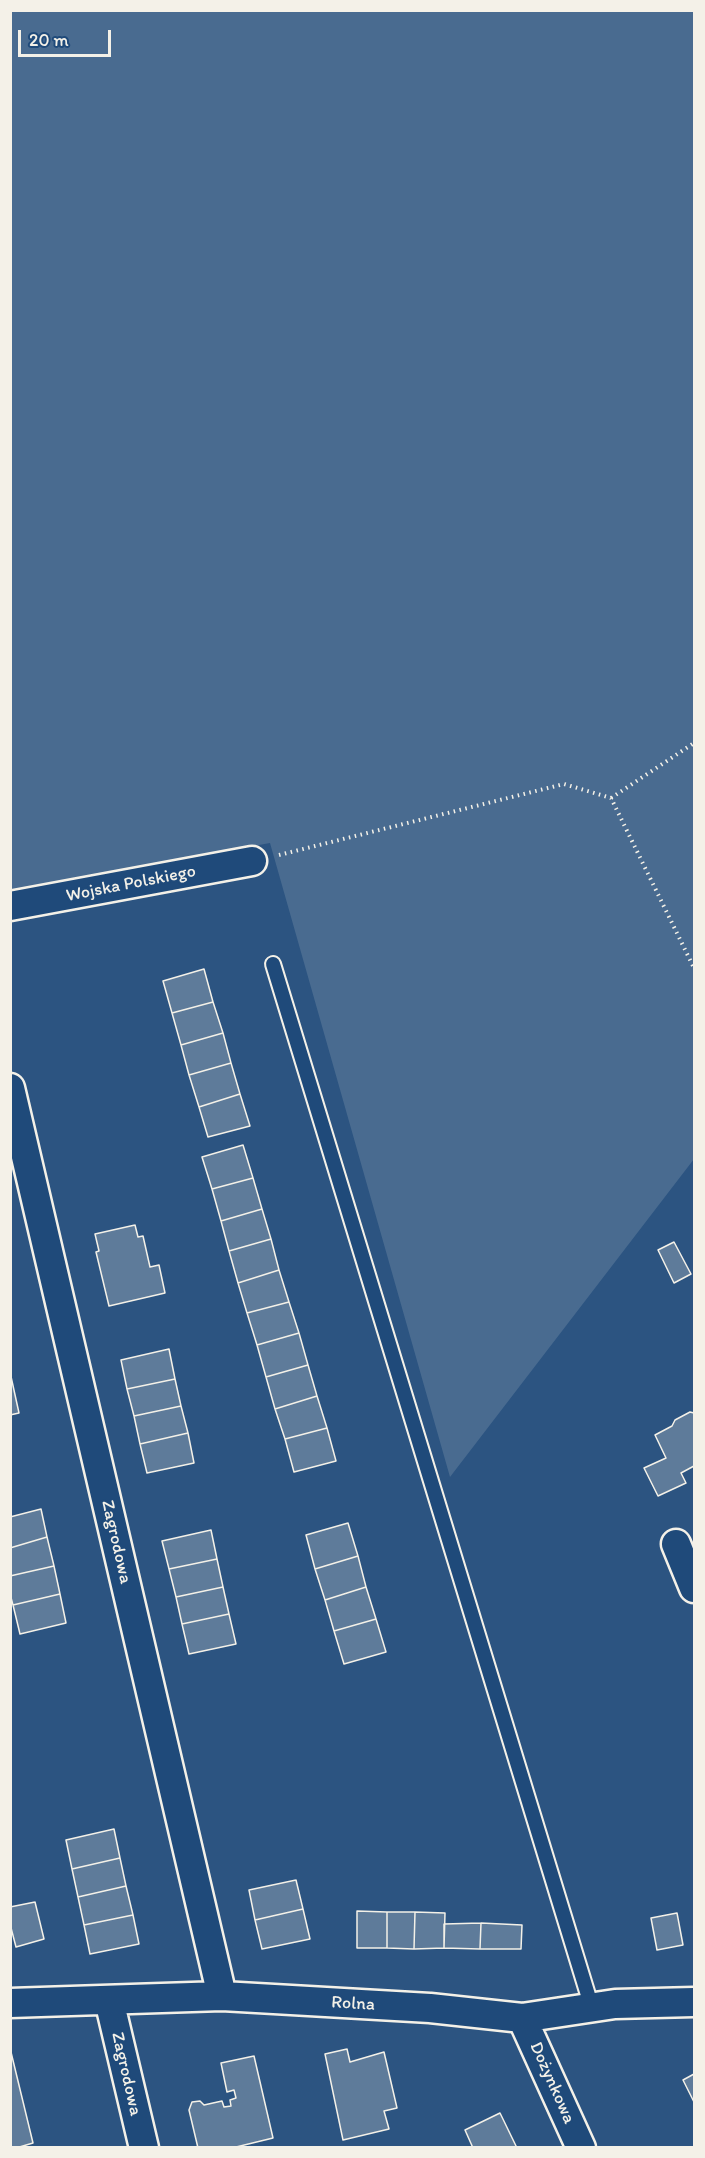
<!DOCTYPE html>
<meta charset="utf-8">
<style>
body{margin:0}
#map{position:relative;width:705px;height:2158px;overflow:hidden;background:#2c5481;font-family:Itim,sans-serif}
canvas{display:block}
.frame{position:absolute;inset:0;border:12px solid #f4f1e8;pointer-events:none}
.scale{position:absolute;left:18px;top:30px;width:93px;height:27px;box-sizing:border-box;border:3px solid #f4f1e8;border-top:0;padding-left:8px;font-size:18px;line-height:21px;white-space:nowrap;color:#f4f1e8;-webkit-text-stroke:4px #1f4a7a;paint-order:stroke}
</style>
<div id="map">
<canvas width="705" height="2158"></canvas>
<div class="frame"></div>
<div class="scale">20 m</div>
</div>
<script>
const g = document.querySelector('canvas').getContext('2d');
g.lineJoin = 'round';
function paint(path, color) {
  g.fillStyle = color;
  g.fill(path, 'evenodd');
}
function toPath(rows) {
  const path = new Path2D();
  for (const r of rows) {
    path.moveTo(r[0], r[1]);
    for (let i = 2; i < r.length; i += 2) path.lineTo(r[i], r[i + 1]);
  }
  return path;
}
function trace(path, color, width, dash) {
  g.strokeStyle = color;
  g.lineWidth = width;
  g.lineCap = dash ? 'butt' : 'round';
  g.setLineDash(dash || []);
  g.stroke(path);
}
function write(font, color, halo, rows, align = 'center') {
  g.font = font + ' Itim,sans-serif';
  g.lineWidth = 4.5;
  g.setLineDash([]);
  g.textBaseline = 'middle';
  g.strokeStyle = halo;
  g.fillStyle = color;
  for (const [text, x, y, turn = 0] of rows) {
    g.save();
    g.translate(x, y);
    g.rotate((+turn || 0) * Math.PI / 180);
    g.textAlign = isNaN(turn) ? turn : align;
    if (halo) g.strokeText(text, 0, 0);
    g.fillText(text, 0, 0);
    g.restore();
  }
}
paint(toPath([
 [11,10,694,11,694,1159,450,1477,270,843,11,890]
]), '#496b90');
const building = toPath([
 [204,969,213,1002,172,1013,163,981,204,969],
 [213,1002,223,1033,181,1045,172,1013,213,1002],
 [223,1033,231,1063,189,1075,181,1045,223,1033],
 [231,1063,240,1094,199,1107,189,1075,231,1063],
 [240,1094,250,1126,208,1137,199,1107,240,1094],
 [243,1145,253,1178,212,1189,202,1157,243,1145],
 [253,1178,262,1209,221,1221,212,1189,253,1178],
 [262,1209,271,1239,229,1251,221,1221,262,1209],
 [135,1225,138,1237,143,1236,150,1267,159,1265,165,1293,109,1306,96,1252,99,1251,95,1234,135,1225],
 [271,1239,279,1270,238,1283,229,1251,271,1239],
 [674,1242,691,1274,674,1283,658,1250,674,1242],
 [279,1270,289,1302,247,1313,238,1283,279,1270],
 [289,1302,299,1333,257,1345,247,1313,289,1302],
 [299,1333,308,1365,266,1377,257,1345,299,1333],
 [169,1349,175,1379,127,1389,121,1360,169,1349],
 [308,1365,317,1396,275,1409,266,1377,308,1365],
 [10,1372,19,1413,10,1415,10,1372],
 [175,1379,181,1406,134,1416,127,1389,175,1379],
 [317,1396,327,1428,285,1439,275,1409,317,1396],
 [181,1406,188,1433,140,1444,134,1416,181,1406],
 [690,1412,694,1413,694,1466,681,1473,686,1483,658,1496,644,1468,666,1458,655,1435,672,1426,675,1420,690,1412],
 [327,1428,336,1461,294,1472,285,1439,327,1428],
 [188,1433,194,1463,147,1473,140,1444,188,1433],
 [41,1509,47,1537,10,1548,10,1517,41,1509],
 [348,1523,358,1556,315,1569,306,1535,348,1523],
 [211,1530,217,1559,169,1569,162,1541,211,1530],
 [47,1537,54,1566,10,1576,10,1548,47,1537],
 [358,1556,366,1587,325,1600,315,1569,358,1556],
 [217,1559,223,1587,176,1597,169,1569,217,1559],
 [54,1566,60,1594,13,1605,10,1594,10,1576,54,1566],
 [223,1587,229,1614,182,1624,176,1597,223,1587],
 [366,1587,376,1619,334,1631,325,1600,366,1587],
 [60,1594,66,1623,20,1634,13,1605,60,1594],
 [229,1614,236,1644,189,1654,182,1624,229,1614],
 [376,1619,386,1652,344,1664,334,1631,376,1619],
 [114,1829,120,1858,72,1869,66,1840,114,1829],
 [120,1858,126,1886,78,1897,72,1869,120,1858],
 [296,1880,303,1909,255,1920,249,1890,296,1880],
 [126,1886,133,1915,84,1925,78,1897,126,1886],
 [35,1902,44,1939,16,1947,10,1924,10,1907,35,1902],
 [303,1909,310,1939,262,1949,255,1920,303,1909],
 [357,1911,387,1912,387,1948,357,1948,357,1911],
 [387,1912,415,1912,414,1949,387,1948,387,1912],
 [415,1912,445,1913,444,1948,414,1949,415,1912],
 [677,1913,683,1945,657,1950,651,1918,677,1913],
 [133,1915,139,1944,90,1954,84,1925,133,1915],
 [481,1923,480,1949,444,1948,444,1924,481,1923],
 [481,1923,522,1925,521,1949,480,1949,481,1923],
 [10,2048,33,2143,16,2148,10,2148,10,2048],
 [347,2049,350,2062,384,2052,397,2108,384,2111,389,2129,343,2140,325,2054,347,2049],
 [254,2056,273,2138,232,2148,198,2148,189,2110,192,2102,200,2101,204,2105,222,2101,224,2107,231,2106,230,2100,236,2098,234,2090,227,2092,221,2063,254,2056],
 [694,2074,694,2102,683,2080,694,2074],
 [500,2113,517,2148,473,2148,465,2130,500,2113]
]);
paint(building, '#5e7b9a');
trace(building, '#f4f1e8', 1.5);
const lane = toPath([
 [273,964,592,2008]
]);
const street = toPath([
 [10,906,252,861],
 [10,1088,222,1996],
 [676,1544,694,1588],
 [109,2000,144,2148],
 [10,2003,222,1996,430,2008,522,2018,615,2004,694,2002],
 [522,2018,581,2148]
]);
trace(lane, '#f4f1e8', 18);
trace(street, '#f4f1e8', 33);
trace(toPath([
 [611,798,694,743],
 [279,855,564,784,611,798,694,968]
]), '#f4f1e8', 4, [1.5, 4.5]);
trace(lane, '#1f4a7a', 14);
trace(street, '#1f4a7a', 28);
write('18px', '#f4f1e8', '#1f4a7a', [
 ["Wojska Polskiego",131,884,-11],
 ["Zagrodowa",116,1542,77],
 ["Rolna",353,2004,3],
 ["Zagrodowa",126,2074,77],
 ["Dożynkowa",552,2083,66]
]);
</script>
